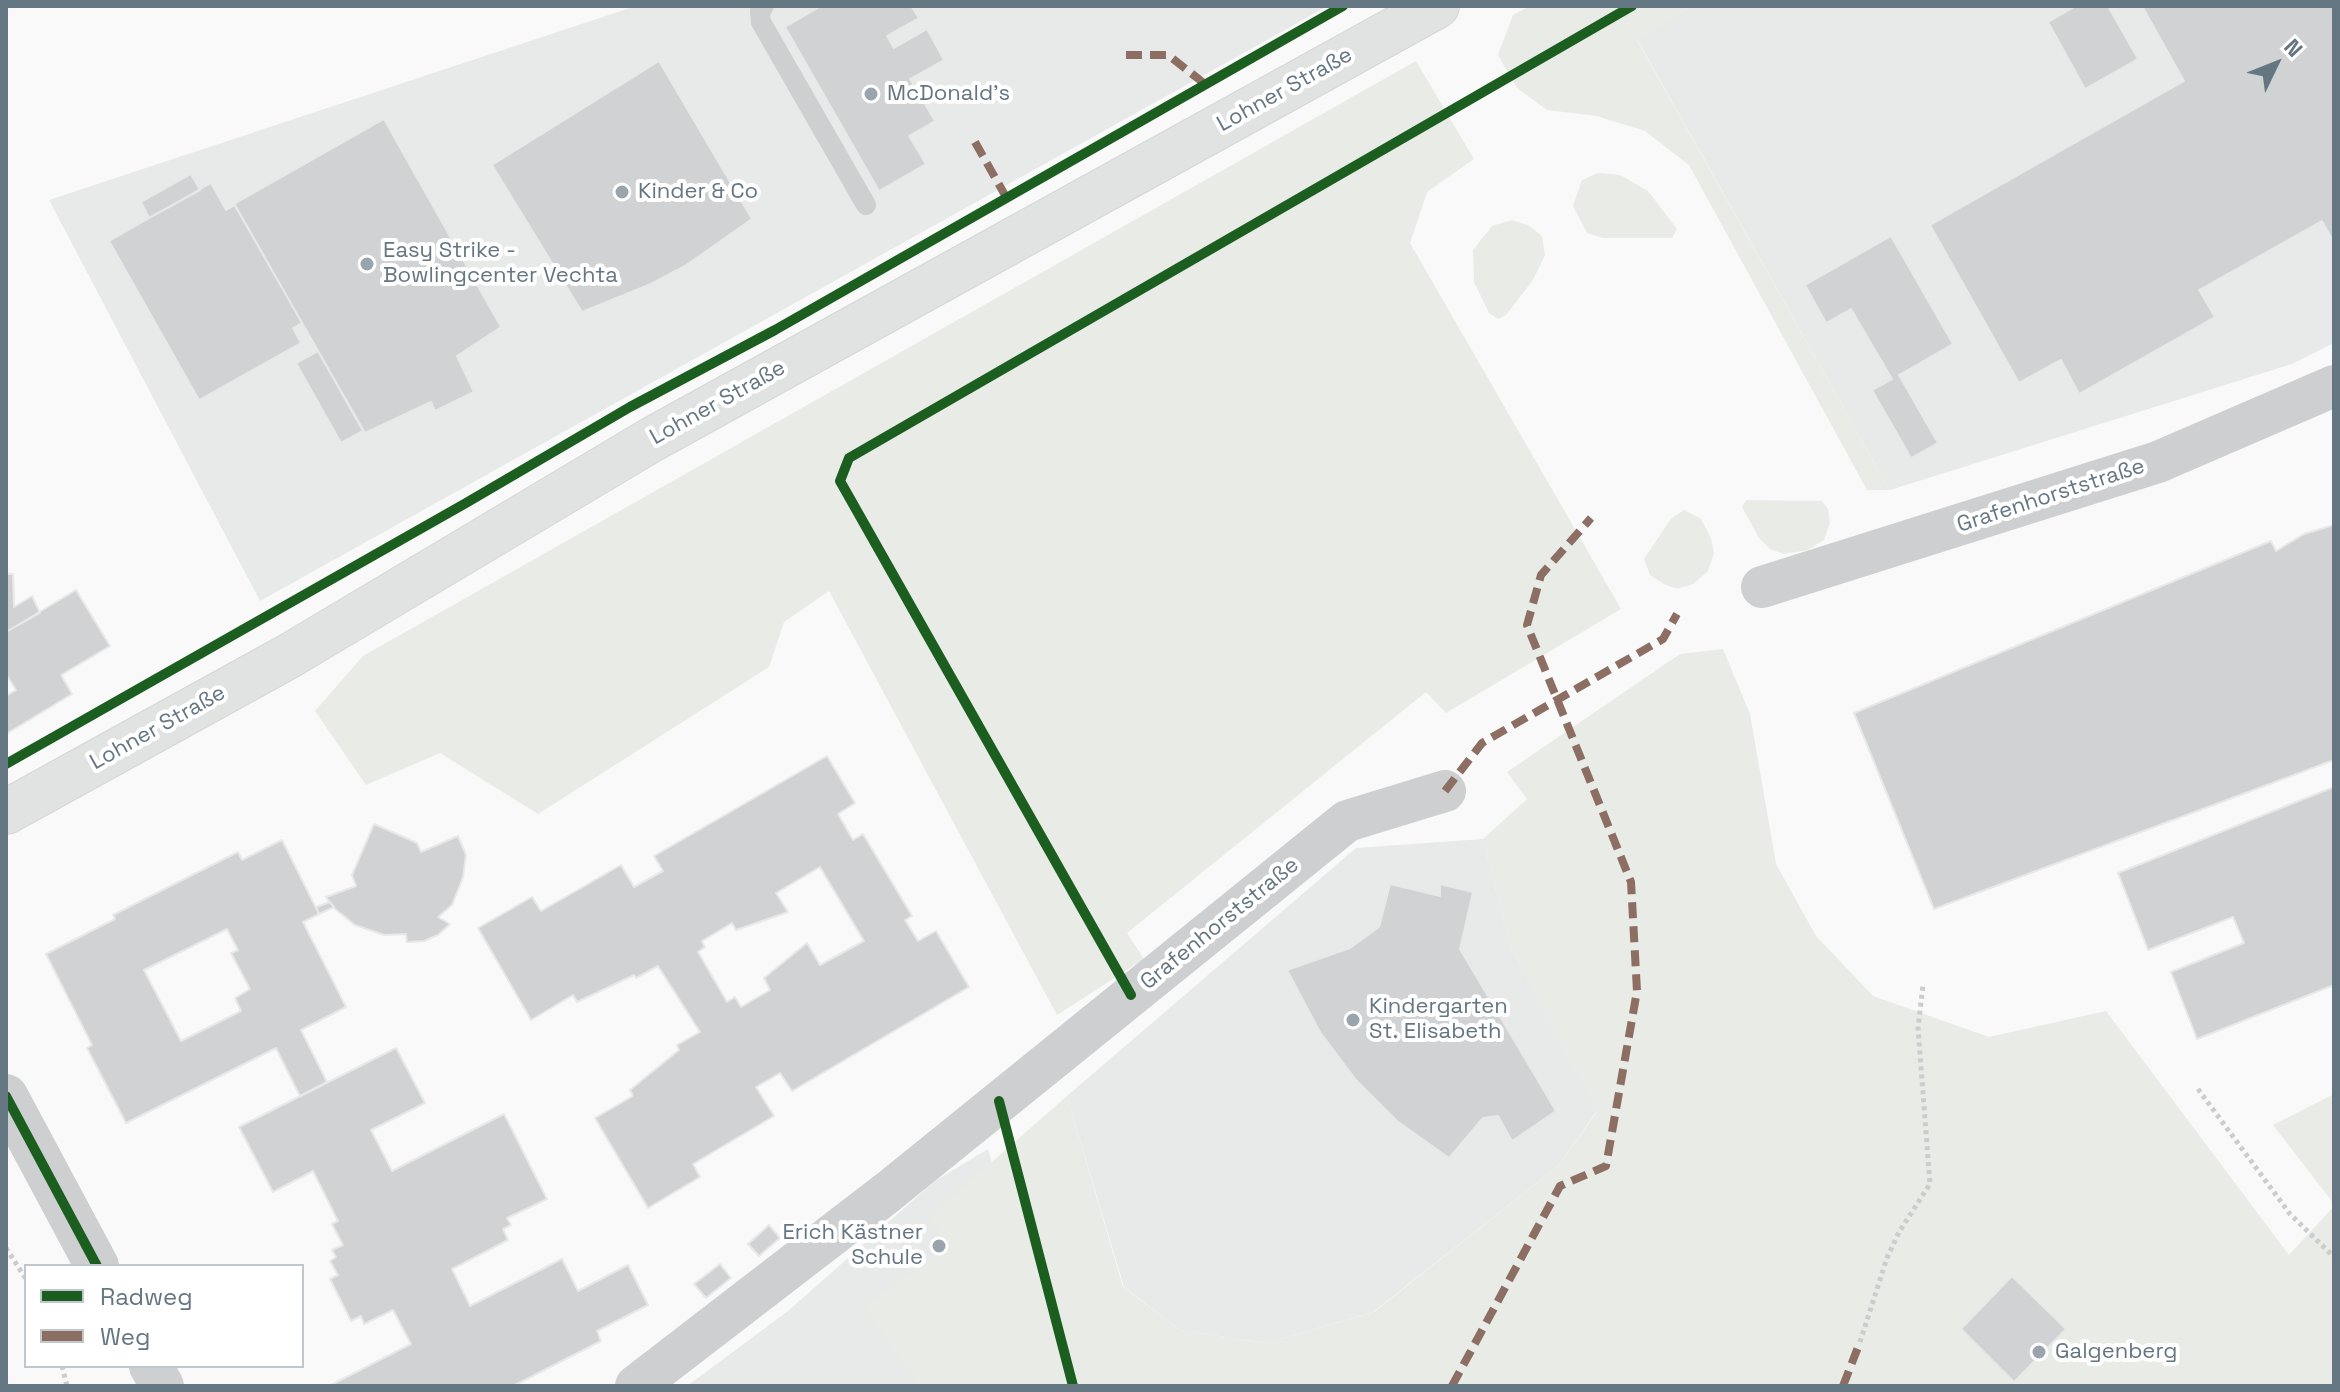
<!DOCTYPE html>
<meta charset="utf-8">
<style>
body{margin:0}
#map{position:relative;width:2340px;height:1392px;overflow:hidden;background:#f9f9f9;font-family:"Space Grotesk",sans-serif}
canvas{display:block}
.frame{position:absolute;inset:0;border:8px solid #657683;pointer-events:none}
.legend{position:absolute;left:24px;top:1264px;width:280px;height:104px;box-sizing:border-box;background:#fff;border:2px solid #c1c8cd;margin:0;padding:10px 14px;list-style:none;font-size:24px;color:#657683}
.legend li{display:flex;align-items:center;gap:16px;height:40px}
.legend b{width:40px;border:2px solid #c1c8cd}
.north{position:absolute;left:2236px;top:24px;width:80px;height:80px;-webkit-text-stroke:6px #fff;paint-order:stroke;rotate:47deg;font-size:22px;font-weight:700;line-height:32px;text-align:center;color:#657683}
.north::after{content:'';display:block;margin:auto;width:28px;height:36px;background:#657683;clip-path:polygon(50% 0,100% 100%,50% 72%,0 100%)}
</style>
<div id="map">
<canvas width="2340" height="1392"></canvas>
<div class="frame"></div>
<ul class="legend">
<li><b style="height:10px;background:#1b5e20"></b>Radweg</li>
<li><b style="height:10px;background:#8d6e63"></b>Weg</li>
</ul>
<div class="north">N</div>
</div>
<script>
const g = document.querySelector('canvas').getContext('2d');
g.lineJoin = 'round';
function paint(path, color) {
  g.fillStyle = color;
  g.fill(path, 'evenodd');
}
function toPath(rows) {
  const path = new Path2D();
  for (const r of rows) {
    path.moveTo(r[0], r[1]);
    for (let i = 2; i < r.length; i += 2) path.lineTo(r[i], r[i + 1]);
  }
  return path;
}
function trace(path, color, width, dash) {
  g.strokeStyle = color;
  g.lineWidth = width;
  g.lineCap = dash ? 'butt' : 'round';
  g.setLineDash(dash || []);
  g.stroke(path);
}
function write(font, color, halo, rows, align = 'center') {
  g.font = font + ' "Space Grotesk",sans-serif';
  g.lineWidth = 8;
  g.setLineDash([]);
  g.textBaseline = 'middle';
  g.strokeStyle = halo;
  g.fillStyle = color;
  for (const [text, x, y, turn = 0] of rows) {
    g.save();
    g.translate(x, y);
    g.rotate((+turn || 0) * Math.PI / 180);
    g.textAlign = isNaN(turn) ? turn : align;
    if (halo) g.strokeText(text, 0, 0);
    g.fillText(text, 0, 0);
    g.restore();
  }
}
paint(toPath([
 [636,6,1328,6,260,601,49,200],
 [1693,6,2334,6,2334,343,2292,364,1890,490,1637,39],
 [1483,839,1509,944,1597,1111,1558,1166,1373,1312,1266,1343,1180,1330,1124,1287,1067,1096,1356,848],
 [988,1149,1054,1386,687,1386,788,1311,935,1181]
]), '#e8e9e9');
paint(toPath([
 [1530,6,1693,6,1637,40,1890,490,1867,490,1689,165,1645,131,1597,116,1547,110,1517,88,1498,55,1513,15],
 [1416,61,1474,159,1427,192,1410,243,1621,609,1446,713,1426,692,1127,933,1144,959,1057,1015,829,591,784,622,769,667,538,814,440,753,366,785,315,711,363,656],
 [1598,173,1620,175,1648,191,1677,229,1672,238,1603,238,1587,233,1573,206,1582,180],
 [1512,220,1528,225,1542,236,1545,255,1533,280,1506,315,1498,319,1489,313,1474,282,1473,250,1492,226],
 [1746,500,1822,501,1828,509,1830,523,1824,540,1808,550,1784,554,1770,549,1759,538,1742,507],
 [1684,510,1701,519,1711,538,1714,553,1708,571,1693,584,1677,589,1664,584,1650,575,1644,559,1671,519],
 [1723,649,1750,714,1776,864,1816,936,1873,996,1989,1037,2106,1011,2289,1255,2334,1206,2334,1386,920,1386,863,1308,947,1244,929,1217,1067,1096,1123,1287,1180,1330,1266,1343,1374,1312,1558,1166,1597,1112,1509,944,1483,839,1527,799,1507,772,1680,654],
 [2334,1094,2334,1204,2273,1125]
]), '#e8ebe6');
const building = toPath([
 [821,6,911,6,919,18,887,36,894,48,927,29,944,60,910,79,935,121,909,136,926,164,879,191,785,27,821,6],
 [2076,6,2108,6,2138,59,2085,89,2048,22,2076,6],
 [2142,6,2334,6,2334,243,2322,221,2199,290,2215,317,2079,394,2061,360,2019,383,1930,225,2184,81,2142,6],
 [659,61,752,219,685,266,651,284,582,312,492,165,659,61],
 [384,119,501,327,457,356,474,392,435,411,431,402,365,433,234,204,384,119],
 [191,174,200,190,149,218,141,202,191,174],
 [211,183,226,210,235,205,302,323,293,328,301,343,199,400,109,241,211,183],
 [1891,236,1953,344,1899,375,1938,443,1911,458,1872,390,1892,379,1851,309,1826,323,1805,285,1891,236],
 [318,351,363,431,341,443,296,363,318,351],
 [2334,525,2334,760,1934,909,1854,713,2271,541,2276,551,2304,534,2334,525],
 [6,574,13,574,14,607,32,596,40,613,6,632,6,574],
 [76,590,110,646,61,675,72,694,6,734,6,696,16,690,6,674,6,632,76,590],
 [827,756,855,803,838,814,853,840,863,834,912,916,905,920,918,941,936,931,969,987,792,1091,780,1073,756,1087,774,1116,693,1164,700,1177,648,1208,595,1118,633,1096,630,1090,679,1050,677,1045,700,1032,658,966,636,978,634,975,577,1002,573,995,531,1020,478,928,532,897,541,911,621,865,634,887,663,871,654,856,827,756],
 [820,867,864,941,820,965,807,943,764,978,770,990,741,1007,735,997,727,1002,698,952,705,947,702,941,732,923,736,930,788,912,776,893,820,867],
 [2334,787,2334,985,2197,1039,2171,972,2244,943,2233,917,2148,950,2118,873,2334,787],
 [374,824,417,843,421,852,458,836,466,855,463,877,452,905,438,917,450,924,438,935,424,941,407,942,406,934,384,935,355,925,335,909,326,897,356,886,352,875,374,824],
 [282,840,319,914,303,922,346,1007,301,1030,327,1082,300,1096,276,1048,126,1123,87,1048,92,1045,46,954,115,919,113,915,238,852,242,860,282,840],
 [227,929,238,950,231,953,250,989,235,998,241,1011,181,1041,144,970,227,929],
 [1390,884,1440,896,1440,884,1473,892,1460,949,1556,1111,1512,1141,1498,1116,1483,1118,1449,1158,1397,1121,1356,1080,1320,1032,1287,970,1350,948,1379,927,1390,884],
 [330,902,334,907,319,914,316,907,330,902],
 [396,1048,425,1103,371,1130,392,1171,504,1114,547,1199,507,1218,511,1225,503,1229,508,1240,452,1269,470,1306,562,1259,578,1291,628,1265,648,1305,597,1331,601,1341,513,1386,329,1386,411,1344,393,1310,364,1324,361,1316,351,1321,330,1279,338,1275,330,1261,336,1257,332,1250,343,1245,332,1224,338,1221,313,1171,273,1192,239,1127,396,1048],
 [769,1225,780,1238,759,1256,748,1244,769,1225],
 [720,1264,731,1278,706,1298,694,1284,720,1264],
 [2012,1276,2066,1329,2014,1382,1961,1329,2012,1276]
]);
paint(building, '#d0d2d3');
trace(building, '#e8e8e8', 2);
const secondary = toPath([
 [6,812,289,656,651,440,1437,6]
]);
trace(secondary, '#d5d6d7', 46);
trace(toPath([
 [2198,1089,2290,1214,2334,1257],
 [6,1248,26,1279],
 [1860,1342,1887,1258,1899,1232,1930,1184,1918,1028,1923,985],
 [62,1366,67,1386]
]), '#cbcccd', 5, [4, 4]);
trace(toPath([
 [764,6,760,11,761,22,866,205]
]), '#cecfd0', 20);
trace(toPath([
 [1762,587,2158,462,2334,386],
 [636,1386,888,1192,1347,821,1445,791]
]), '#cecfd0', 42);
trace(toPath([
 [6,1096,97,1266],
 [151,1366,162,1386]
]), '#cecfd0', 44);
trace(secondary, '#e1e2e2', 44);
trace(toPath([
 [1126,55,1168,55,1205,84],
 [975,142,1006,197],
 [1445,791,1482,743,1663,639,1677,614],
 [1452,1386,1560,1186,1606,1166,1637,991,1631,882,1527,625,1541,575,1591,518],
 [1843,1386,1860,1342]
]), '#8d6e63', 8, [16, 8]);
trace(toPath([
 [6,764,466,503,630,407,775,330,1343,6],
 [1131,995,840,481,849,458,1632,6],
 [6,1096,97,1266],
 [999,1101,1073,1386]
]), '#1b5e20', 10);
for (const [x, y, r, color] of [
 [871,94,8,"#99a4ac"],
 [622,192,8,"#99a4ac"],
 [367,264,8,"#99a4ac"],
 [1353,1020,8,"#99a4ac"],
 [939,1246,8,"#99a4ac"],
 [2039,1352,8,"#99a4ac"]
]) {
  const dot = new Path2D();
  dot.arc(x, y, r, 0, 2 * Math.PI);
  g.fillStyle = color;
  g.fill(dot);
  trace(dot, '#fff', 3);
}
write('22px', '#657683', '#fff', [
 ["Lohner Straße",1285,90,-29],
 ["Lohner Straße",718,403,-29],
 ["Grafenhorststraße",2051,496,-18],
 ["Lohner Straße",158,728,-29],
 ["Grafenhorststraße",1220,924,-39]
]);
write('22px', '#657683', '#fff', [
 ["McDonald's",887,94],
 ["Kinder & Co",638,192],
 ["Easy Strike -",383,251],
 ["Bowlingcenter Vechta",383,276],
 ["Kindergarten",1369,1007],
 ["St. Elisabeth",1369,1032],
 ["Erich Kästner",923,1233,"right"],
 ["Schule",923,1258,"right"],
 ["Galgenberg",2055,1352]
], 'left');
</script>
